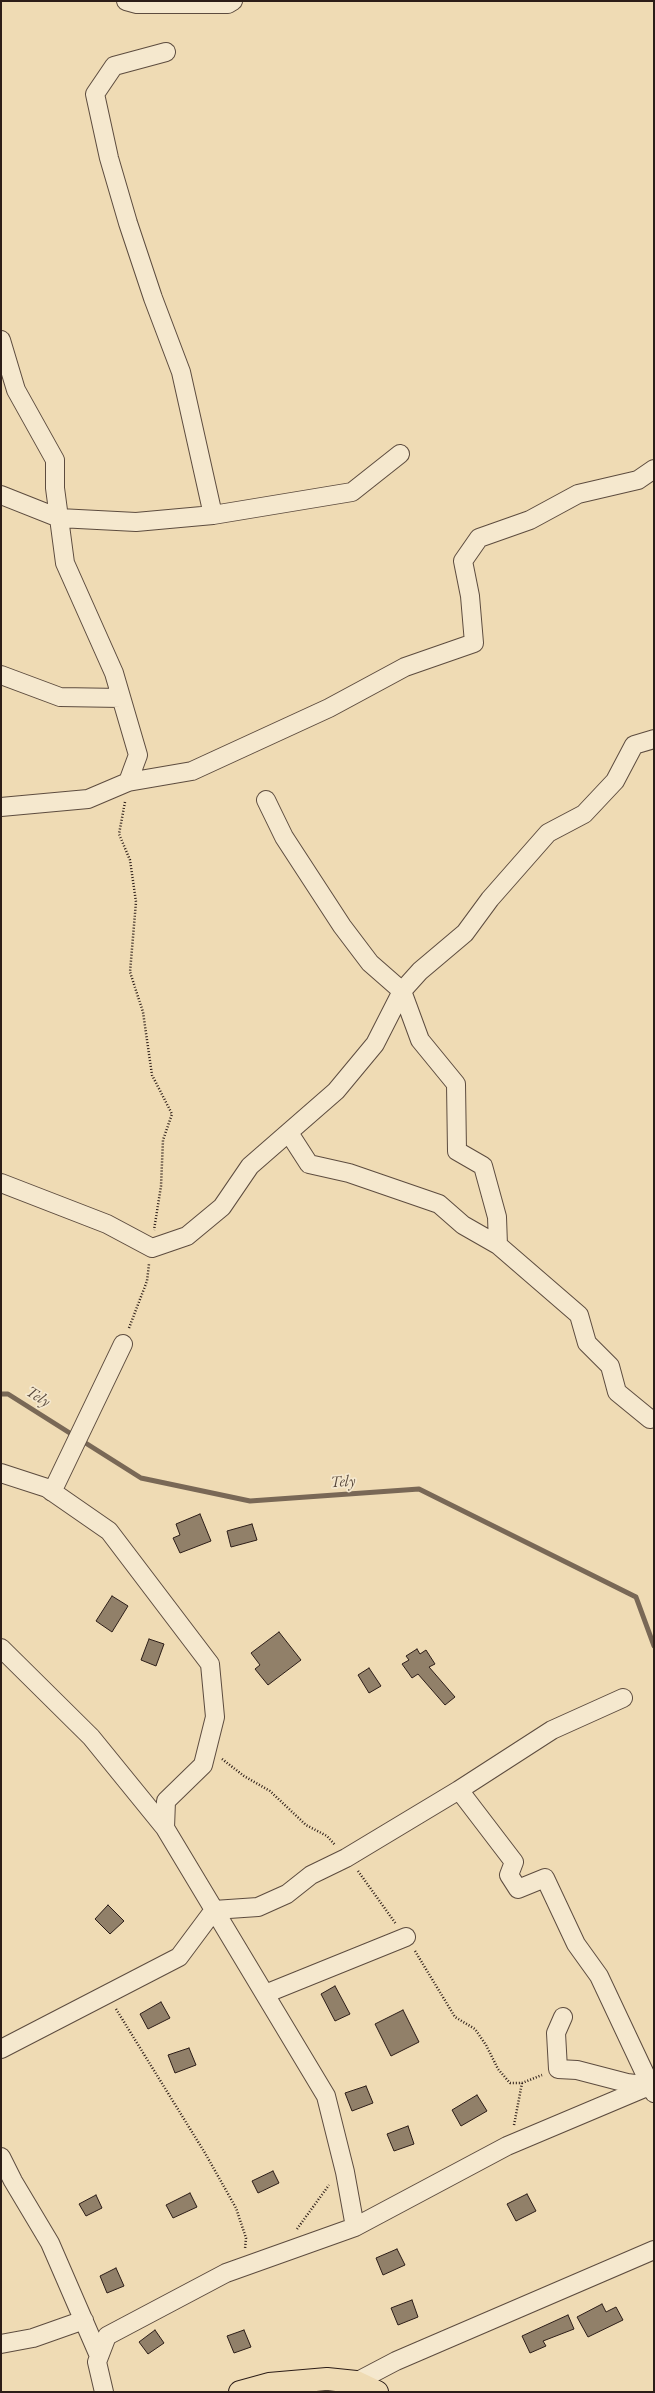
<!DOCTYPE html>
<style>
body{margin:0}
#map{position:relative;width:655px;height:2393px;overflow:hidden;background:#efdbb4;font-family:"EB Garamond",serif}
canvas{display:block}
.frame{position:absolute;inset:0;border:2px solid #2c1d18;pointer-events:none}
</style>
<div id="map">
<canvas width="655" height="2393"></canvas>
<div class="frame"></div>
</div>
<script>
const g = document.querySelector('canvas').getContext('2d');
g.lineJoin = 'round';
function toPath(rows) {
  const path = new Path2D();
  for (const r of rows) {
    path.moveTo(r[0], r[1]);
    for (let i = 2; i < r.length; i += 2) path.lineTo(r[i], r[i + 1]);
  }
  return path;
}
function trace(path, color, width, dash) {
  g.strokeStyle = color;
  g.lineWidth = width;
  g.lineCap = dash ? 'butt' : 'round';
  g.setLineDash(dash || []);
  g.stroke(path);
}
function paint(path, color) {
  g.fillStyle = color;
  g.fill(path, 'evenodd');
}
function write(font, color, halo, rows, align = 'center') {
  g.font = font + ' "EB Garamond",serif';
  g.lineWidth = 3.5;
  g.setLineDash([]);
  g.textBaseline = 'middle';
  g.strokeStyle = halo;
  g.fillStyle = color;
  for (const [text, x, y, turn = 0] of rows) {
    g.save();
    g.translate(x, y);
    g.rotate((+turn || 0) * Math.PI / 180);
    g.textAlign = isNaN(turn) ? turn : align;
    if (halo) g.strokeText(text, 0, 0);
    g.fillText(text, 0, 0);
    g.restore();
  }
}
trace(toPath([
 [1,1394,8,1394,141,1478,250,1501,419,1489,636,1597,654,1646]
]), '#796856', 5);
const building = toPath([
 [200,1514,211,1541,180,1553,173,1538,180,1535,176,1524,200,1514],
 [252,1524,257,1540,231,1547,227,1531,252,1524],
 [112,1596,128,1606,112,1632,96,1621,112,1596],
 [279,1632,301,1660,268,1685,255,1669,260,1665,251,1653,279,1632],
 [149,1639,164,1644,156,1666,141,1660,149,1639],
 [417,1649,420,1654,426,1650,435,1664,429,1667,455,1697,445,1705,418,1674,412,1678,402,1664,409,1660,406,1656,417,1649],
 [369,1668,381,1686,369,1693,358,1675,369,1668],
 [108,1905,124,1921,110,1934,95,1919,108,1905],
 [335,1986,350,2014,335,2021,321,1994,335,1986],
 [161,2002,170,2018,148,2029,140,2014,161,2002],
 [403,2010,419,2042,391,2056,375,2024,403,2010],
 [189,2048,196,2065,175,2073,168,2055,189,2048],
 [366,2086,373,2103,352,2111,345,2093,366,2086],
 [477,2095,487,2111,461,2126,452,2110,477,2095],
 [408,2126,414,2144,394,2151,387,2134,408,2126],
 [273,2171,279,2183,258,2193,252,2181,273,2171],
 [190,2193,197,2207,173,2218,166,2205,190,2193],
 [527,2194,536,2211,516,2221,507,2204,527,2194],
 [96,2195,102,2208,86,2216,79,2204,96,2195],
 [397,2249,405,2265,383,2275,376,2258,397,2249],
 [116,2268,124,2286,107,2293,100,2276,116,2268],
 [412,2300,418,2317,398,2325,391,2308,412,2300],
 [602,2304,606,2312,616,2307,623,2320,588,2337,577,2317,602,2304],
 [568,2315,574,2329,543,2341,546,2346,530,2353,522,2336,568,2315],
 [155,2330,164,2343,148,2354,139,2342,155,2330],
 [244,2330,251,2347,234,2353,227,2336,244,2330]
]);
paint(building, '#918069');
trace(building, '#2c1d18', 1);
const minor = toPath([
 [126,1,137,4,228,4,233,1],
 [166,52,114,66,95,94,109,158,128,223,153,298,181,372,213,515],
 [1,340,16,390,55,460,55,488,65,563,114,673,138,755,128,782],
 [1,495,59,518,136,522,213,515,352,492,400,454],
 [1,675,60,697,121,698],
 [1,807,88,799,128,782,192,771,329,708,405,667,474,643,470,596,463,561,479,538,530,520,578,494,638,480,654,469],
 [289,1133,309,1164,349,1173,439,1204,463,1225,498,1245,579,1315,587,1343,610,1366,617,1392,650,1419],
 [1,1183,107,1224,152,1248,187,1236,222,1207,250,1166,336,1091,375,1044,402,991,370,963,342,926,284,837,266,800],
 [498,1245,497,1217,483,1166,457,1151,456,1084,420,1040,402,991,420,971,465,933,490,899,548,833,584,814,615,781,634,745,654,739],
 [1,1473,47,1488,109,1531,210,1664,215,1717,203,1765,166,1801,165,1828],
 [52,1492,123,1344],
 [1,1648,91,1737,165,1828,326,2096,345,2172,355,2227,226,2273,107,2336,97,2362,104,2392],
 [623,1698,552,1730,459,1790,514,1862,509,1875,518,1889,545,1878,576,1944,599,1976,654,2093],
 [265,1994,406,1937],
 [563,2017,556,2033,558,2069,577,2070,627,2083,650,2086],
 [1,2049,179,1957,214,1910,258,1907,287,1894,311,1875,346,1858,459,1790],
 [1,2157,13,2181,50,2243,99,2356],
 [355,2227,507,2146,654,2084],
 [1,2344,33,2338,84,2320],
 [356,2382,396,2361,654,2250]
]);
const major = toPath([
 [240,2392,269,2384,327,2379,356,2382,377,2392]
]);
trace(minor, '#5d4c3f', 20);
trace(major, '#2c1d18', 24);
trace(toPath([
 [125,802,119,834,130,860,136,902,130,972,143,1012,152,1075,172,1114,163,1140,161,1186,154,1230],
 [129,1328,147,1281,149,1264],
 [222,1759,244,1776,270,1791,306,1825,327,1836,335,1845],
 [358,1871,396,1924],
 [415,1951,455,2017,475,2029,486,2045,498,2069,510,2083,522,2083,542,2075],
 [116,2009,205,2153,236,2208,246,2238,245,2249],
 [514,2125,522,2083],
 [297,2229,329,2185]
]), '#2c1d18', 2.5, [1, 2]);
trace(minor, '#f5e8ce', 18);
trace(major, '#efdbb4', 22);
write('italic 16px', '#59493c', '#f5e8ce', [
 ["Tely",38,1397,32],
 ["Tely",343,1482,-4]
]);
</script>
